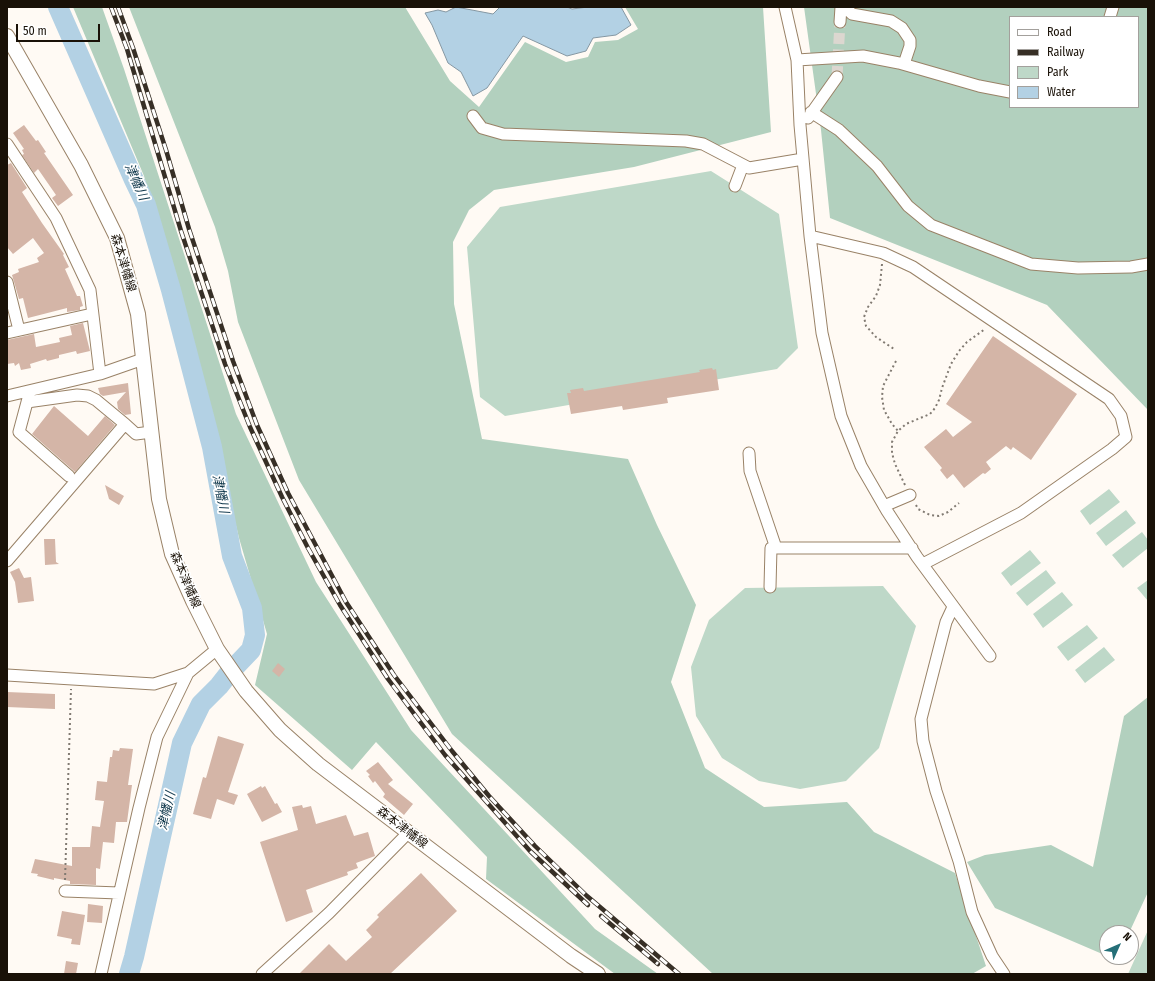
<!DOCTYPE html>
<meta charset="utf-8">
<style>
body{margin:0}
#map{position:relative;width:1155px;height:981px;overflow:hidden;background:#fffaf4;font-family:"Fira Sans Condensed",sans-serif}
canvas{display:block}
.frame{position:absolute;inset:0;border:8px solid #191107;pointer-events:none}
.legend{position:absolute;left:1009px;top:16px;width:130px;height:92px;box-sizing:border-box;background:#fff;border:1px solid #a3a09c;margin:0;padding:5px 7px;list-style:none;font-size:12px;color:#191107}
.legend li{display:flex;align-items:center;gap:8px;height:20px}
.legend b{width:20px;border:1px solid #a3a09c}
.north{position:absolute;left:1099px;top:925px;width:40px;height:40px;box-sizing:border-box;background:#fff;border:1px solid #a3a09c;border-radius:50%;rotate:45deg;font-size:11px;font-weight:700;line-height:16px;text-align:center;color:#191107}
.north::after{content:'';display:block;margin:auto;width:14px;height:18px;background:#256f78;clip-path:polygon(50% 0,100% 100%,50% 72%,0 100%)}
.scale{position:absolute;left:16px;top:24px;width:84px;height:18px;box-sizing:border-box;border:2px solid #191107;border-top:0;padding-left:5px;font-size:12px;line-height:14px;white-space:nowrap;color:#191107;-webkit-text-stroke:3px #fff;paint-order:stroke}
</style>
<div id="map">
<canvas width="1155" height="981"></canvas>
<div class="frame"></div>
<ul class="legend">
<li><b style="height:5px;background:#fff"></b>Road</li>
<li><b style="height:5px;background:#372f26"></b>Railway</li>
<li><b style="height:11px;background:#bed8c8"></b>Park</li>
<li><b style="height:11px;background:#b3d1e4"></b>Water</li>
</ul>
<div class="north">N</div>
<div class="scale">50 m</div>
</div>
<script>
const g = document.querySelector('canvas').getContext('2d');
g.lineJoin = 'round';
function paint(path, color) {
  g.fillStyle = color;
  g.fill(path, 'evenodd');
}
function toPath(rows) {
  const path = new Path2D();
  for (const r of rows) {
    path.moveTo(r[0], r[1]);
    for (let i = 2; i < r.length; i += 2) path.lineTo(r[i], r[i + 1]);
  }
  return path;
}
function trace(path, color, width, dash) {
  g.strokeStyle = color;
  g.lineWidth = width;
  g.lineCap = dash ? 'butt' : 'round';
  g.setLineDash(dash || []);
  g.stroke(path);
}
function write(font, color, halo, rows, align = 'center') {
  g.font = font + ' "Fira Sans Condensed","Noto Sans JP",sans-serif';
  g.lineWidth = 3.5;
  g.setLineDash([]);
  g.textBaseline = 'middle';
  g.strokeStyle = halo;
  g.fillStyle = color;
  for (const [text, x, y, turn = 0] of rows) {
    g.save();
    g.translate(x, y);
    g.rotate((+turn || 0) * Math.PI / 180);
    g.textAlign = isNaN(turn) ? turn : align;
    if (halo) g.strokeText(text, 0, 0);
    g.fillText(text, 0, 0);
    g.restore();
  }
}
paint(toPath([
 [711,171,779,214,798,348,777,369,505,416,480,397,467,247,500,207],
 [1109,489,1120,502,1090,525,1080,511],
 [1126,510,1136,523,1106,546,1096,533],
 [1142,532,1148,540,1148,548,1123,568,1112,555],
 [1030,550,1041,563,1011,586,1001,573],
 [1046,570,1056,583,1027,606,1016,593],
 [1148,580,1148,601,1137,588],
 [883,586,916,626,879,748,846,781,800,789,759,781,722,758,696,716,691,667,709,620,745,588],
 [1062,592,1073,605,1043,628,1033,614],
 [1087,625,1098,638,1068,661,1057,647],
 [1104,647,1115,660,1085,683,1075,670],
 [1148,930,1148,974,1128,974]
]), '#bed8c8');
paint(toPath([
 [73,7,102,7,124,69,236,414,316,582,411,730,595,929,658,974,615,974,486,879,487,857,376,742,352,770,255,685,267,634,239,538,190,334,144,176],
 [129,7,405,7,450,81,479,107,525,42,566,62,588,57,595,42,618,40,638,29,625,7,763,7,771,132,634,167,494,190,469,210,453,242,454,304,482,439,628,459,657,525,696,605,671,682,705,768,764,807,847,802,874,832,955,873,986,966,972,974,713,974,452,734,299,480,238,322,228,271,215,227],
 [804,7,1148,7,1148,410,1047,305,830,218,821,130],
 [1010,17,1138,17,1138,107,1010,107],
 [1148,697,1148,892,1129,933,1107,933,1107,956,995,908,967,862,985,855,1051,845,1093,867,1124,716]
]), '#b2d0be');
const water = toPath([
 [456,7,493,14,500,7,567,7,572,9,588,7,621,7,631,25,616,35,593,38,586,51,567,56,523,36,487,88,473,96,461,72,448,63,432,25,425,13,438,10,446,12,456,7]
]);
paint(water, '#b3d1e4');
trace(water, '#8597a2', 1);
trace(toPath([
 [58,7,134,180,146,205,171,290,212,447,232,556,252,608,255,635,251,650,230,672,219,686,201,704,182,743,134,957,129,974]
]), '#b3d1e4', 20);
paint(toPath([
 [24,125,36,141,38,140,46,152,44,153,73,195,58,206,52,198,56,195,38,169,34,173,22,155,24,154,22,150,24,149,13,133],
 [11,163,27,188,22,192,42,223,64,254,63,255,69,267,65,269,77,296,80,296,83,306,80,307,80,310,67,312,67,308,28,318,23,298,19,299,12,275,19,272,18,269,39,262,37,258,44,253,33,238,13,254,7,247,7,165],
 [83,323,90,351,77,354,76,351,59,355,59,358,47,361,46,359,30,364,31,368,21,370,19,363,15,366,14,363,7,364,7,340,34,334,36,347,60,342,59,338,72,335,70,326],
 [993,336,1077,394,1031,460,1013,447,1011,450,1006,446,986,462,991,469,985,474,983,473,964,488,953,474,947,479,940,470,942,468,924,447,946,429,953,437,972,422,946,404],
 [712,368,713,370,716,369,719,390,667,398,668,403,623,410,622,406,571,414,567,393,571,393,570,390,583,388,584,391,700,372,699,370],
 [128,383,131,414,125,415,118,409,117,402,126,392,103,396,100,394,98,388],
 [54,406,88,436,105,416,115,425,75,472,32,434],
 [105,485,124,496,119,505,109,499],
 [44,539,55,539,56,562,59,564,45,565],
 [19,568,24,578,31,577,34,601,18,603,15,582,10,572],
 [278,663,285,669,279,677,272,671],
 [7,692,55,694,55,709,7,707],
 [218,736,244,744,228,792,238,795,234,805,217,799,211,819,193,814,203,777,206,778],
 [120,748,133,749,128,785,132,785,127,822,116,822,114,843,103,842,100,869,96,868,96,885,70,884,70,881,54,878,54,880,37,876,38,874,31,873,35,859,72,866,72,847,90,847,92,826,100,827,104,801,95,800,97,781,107,782,110,757,112,757,113,750,119,751],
 [378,762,393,780,388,784,413,804,404,815,383,797,385,794,375,781,373,783,368,776,370,775,366,771],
 [261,786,262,788,265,786,275,804,277,803,282,812,262,822,247,794],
 [302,805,303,808,311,806,316,824,346,815,354,836,368,832,375,856,356,863,358,868,347,872,348,875,306,890,313,912,286,922,260,842,298,830,292,807],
 [421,873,457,911,390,974,299,974,329,944,346,961,372,937,366,930,379,917,377,915],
 [88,904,103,906,102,923,87,922],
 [62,911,85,915,80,945,71,944,72,939,57,936],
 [66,961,78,963,76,974,64,974]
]), '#d4b5a7');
trace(toPath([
 [837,77,840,22]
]), '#dcd7d0', 11, [11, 5.5]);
const minor = toPath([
 [785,7,797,60,800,125,810,236,822,333,841,416,861,466,887,511,917,557,990,656],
 [845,7,852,14,891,21,902,28,910,40,910,46,904,64],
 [1110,17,1113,7],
 [840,22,841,7],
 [797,60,863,56,899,63,979,86,1010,92],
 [811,112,839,130,877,166,908,206,931,225,1031,264,1078,268,1131,267,1148,264],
 [473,116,482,128,503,134,686,141,703,144,749,168,803,159],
 [808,118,837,77],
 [7,144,56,218,90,290,100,374],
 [735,186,743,165],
 [810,236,883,253,913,267,1109,399,1121,416,1126,437,1112,449,1021,513,923,564],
 [7,282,19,330],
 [7,333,92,314],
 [30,391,19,432,69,476],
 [7,396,100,374,143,359],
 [27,402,77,395,88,396,96,400,125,424],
 [749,453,750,471,776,548],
 [884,506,910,495],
 [7,561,125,424,136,434,151,432],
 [770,587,771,548,912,548],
 [953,607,946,622,921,719,923,741,936,791,959,861,972,912,992,956,1004,974],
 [7,675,154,684,188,673,217,649],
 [65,891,119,893],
 [101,974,139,808,157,737,188,673],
 [262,974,329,913,408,833]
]);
const major = toPath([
 [7,36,81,165,117,238,138,314,159,499,172,554,193,601,217,649,246,691,280,730,318,764,571,956,598,974]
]);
trace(minor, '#998267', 13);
trace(major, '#998267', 16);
trace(toPath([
 [882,264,880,285,876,296,868,307,864,317,866,326,876,337,894,349],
 [896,361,883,386,882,397,884,410,892,424,898,431],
 [905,485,895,464,892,453,892,442,898,431,906,424,930,414,935,408,939,400,942,388,951,364,959,351,967,342,985,329],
 [916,505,918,509,930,515,939,516,948,512,959,503],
 [65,880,71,689]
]), '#817a72', 2, [2, 3]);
trace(minor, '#fff', 11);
trace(major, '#fff', 14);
const rail = toPath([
 [111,7,127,49,181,231,225,364,250,427,282,497,308,548,340,605,388,679,445,755,530,851,588,905],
 [118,7,133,48,166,150,189,229,233,361,257,425,288,493,346,602,394,675,452,751,489,796,535,846,587,896,679,974],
 [601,916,658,964]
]);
trace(rail, '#372f26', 4.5);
trace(rail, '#fff', 3, [9]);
write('12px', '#191107', '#fff', [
 ["森本津幡線",123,263,73],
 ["森本津幡線",185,580,67],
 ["森本津幡線",402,828,37]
]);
write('italic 13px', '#10384c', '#fff', [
 ["津幡川",136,182,66],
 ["津幡川",220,494,79],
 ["津幡川",167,811,-77]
]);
</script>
